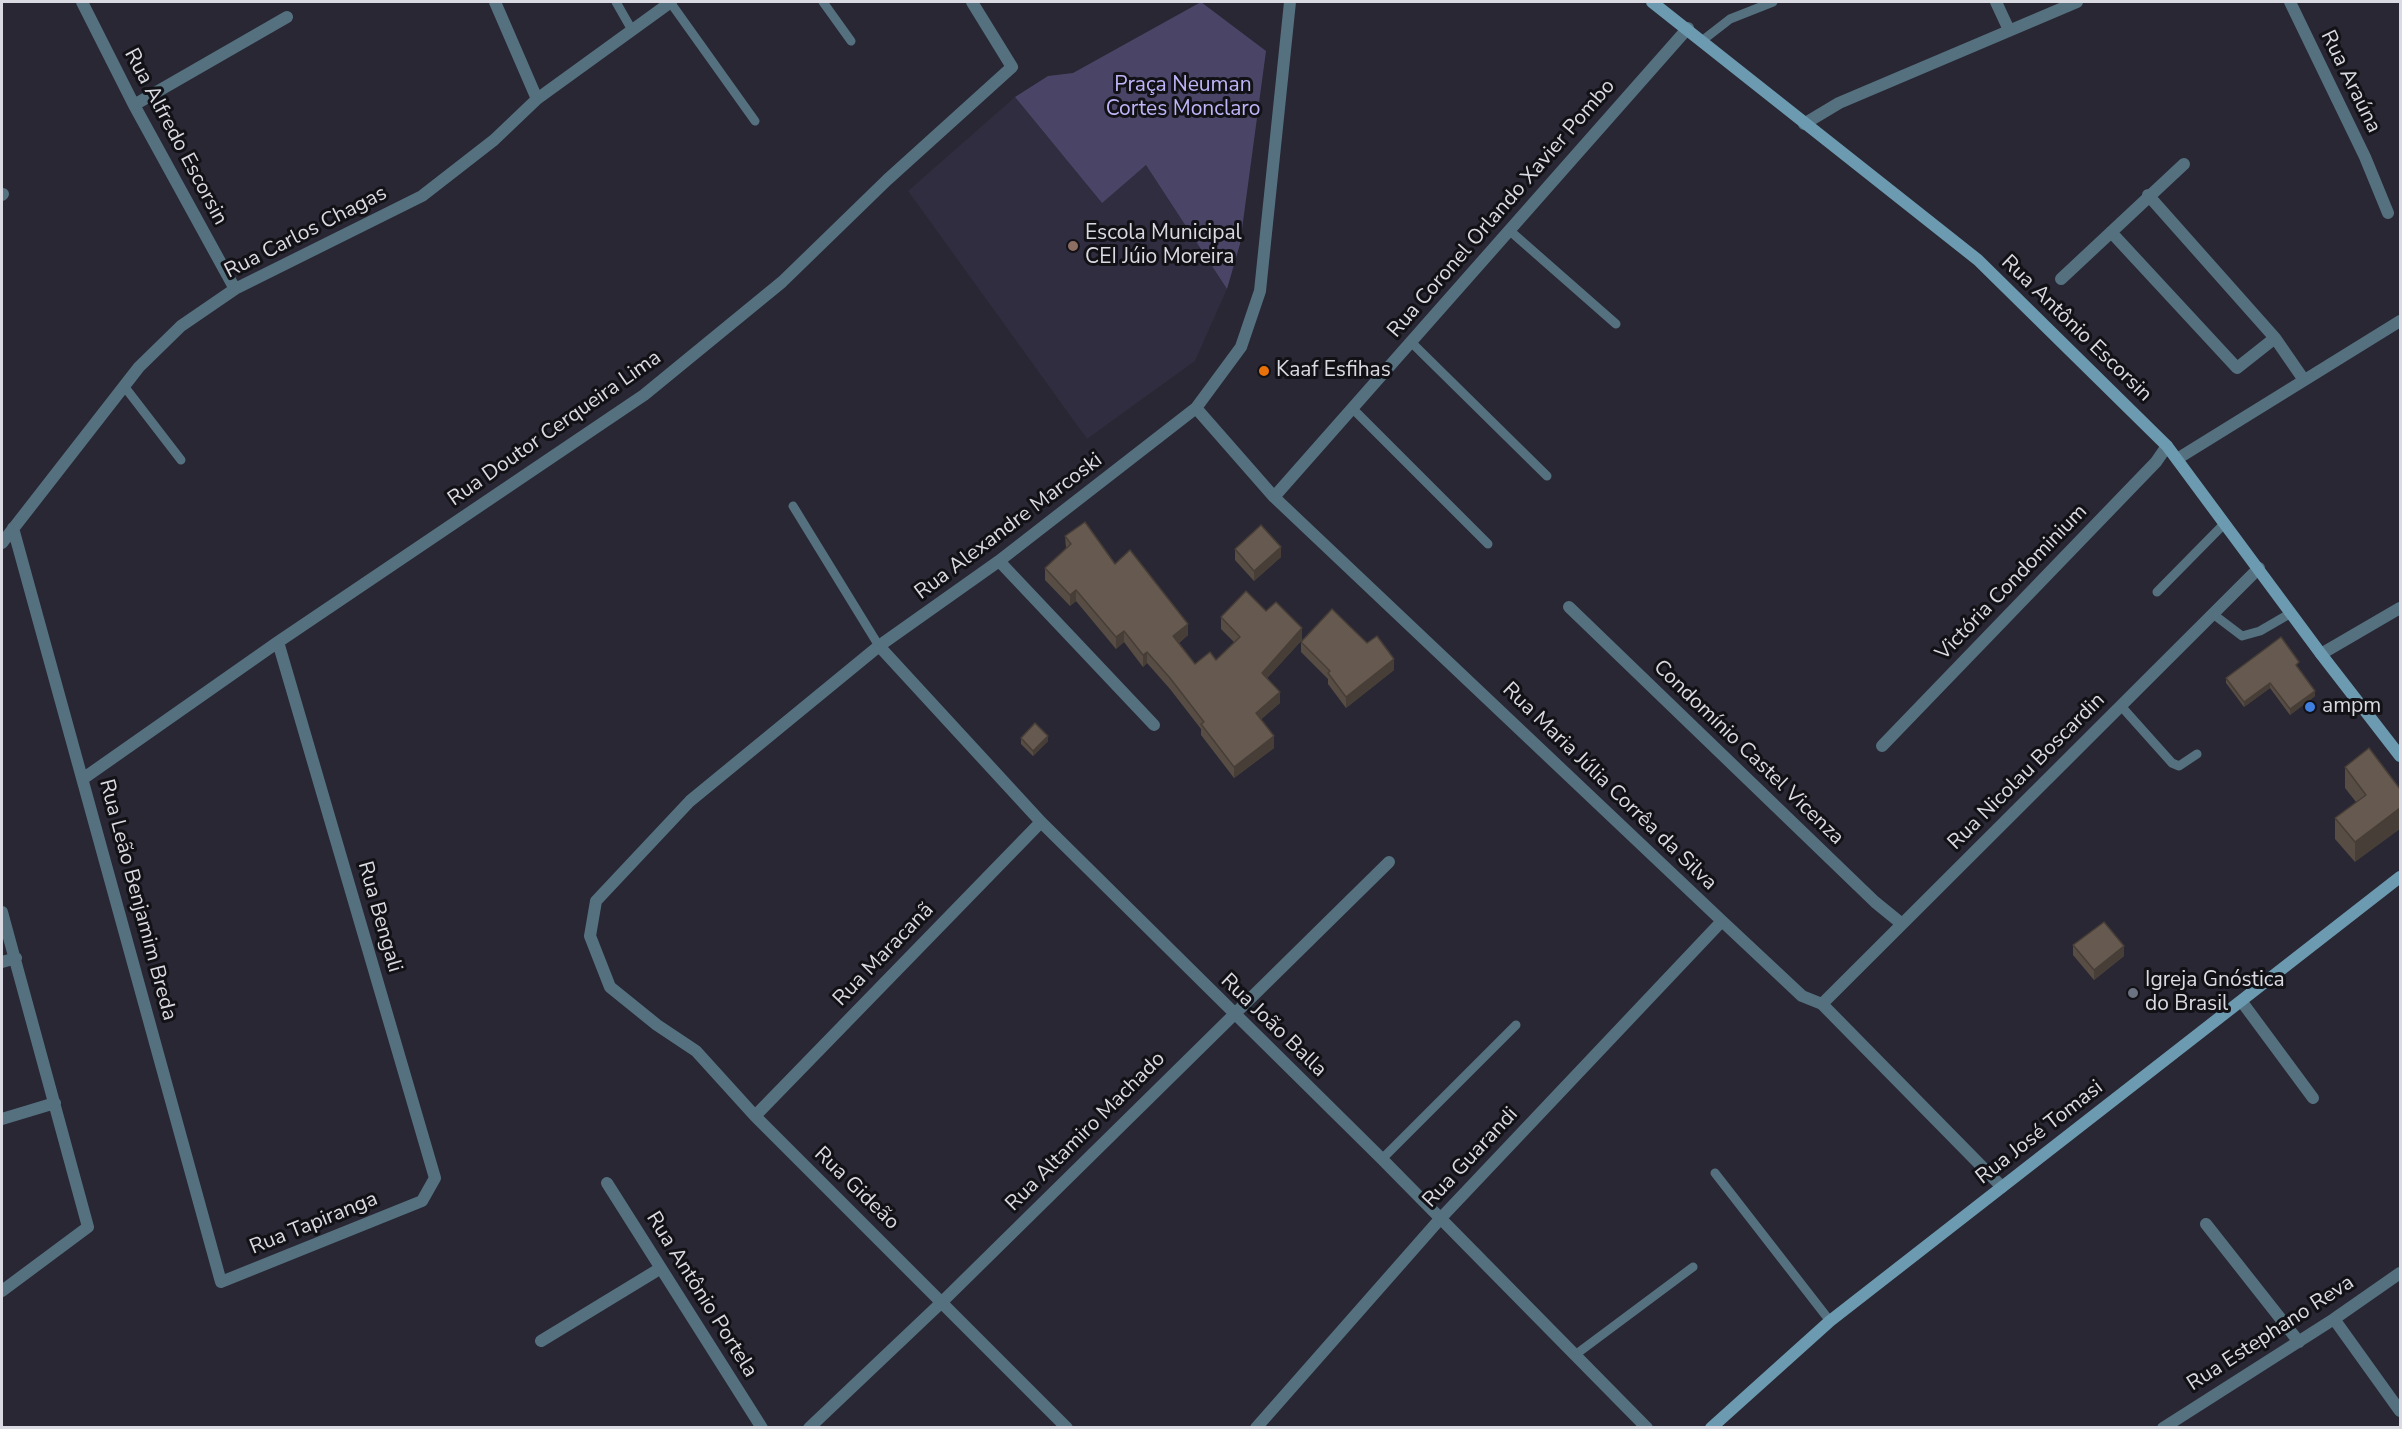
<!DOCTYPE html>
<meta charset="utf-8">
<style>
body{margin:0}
#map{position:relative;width:2402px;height:1429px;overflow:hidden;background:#282733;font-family:"Nunito Sans",sans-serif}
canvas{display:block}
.frame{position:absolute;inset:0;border:3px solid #dadae2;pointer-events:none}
</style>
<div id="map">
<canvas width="2402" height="1429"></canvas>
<div class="frame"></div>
</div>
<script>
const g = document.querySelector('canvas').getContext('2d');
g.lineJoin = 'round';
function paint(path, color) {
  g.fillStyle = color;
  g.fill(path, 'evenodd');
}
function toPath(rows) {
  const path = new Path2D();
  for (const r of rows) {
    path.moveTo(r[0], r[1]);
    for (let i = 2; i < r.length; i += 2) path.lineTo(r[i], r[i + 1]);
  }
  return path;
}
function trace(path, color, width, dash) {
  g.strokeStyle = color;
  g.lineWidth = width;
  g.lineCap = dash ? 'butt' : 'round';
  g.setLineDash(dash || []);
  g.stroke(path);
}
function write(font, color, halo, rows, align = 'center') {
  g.font = font + ' "Nunito Sans",sans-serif';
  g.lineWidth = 6;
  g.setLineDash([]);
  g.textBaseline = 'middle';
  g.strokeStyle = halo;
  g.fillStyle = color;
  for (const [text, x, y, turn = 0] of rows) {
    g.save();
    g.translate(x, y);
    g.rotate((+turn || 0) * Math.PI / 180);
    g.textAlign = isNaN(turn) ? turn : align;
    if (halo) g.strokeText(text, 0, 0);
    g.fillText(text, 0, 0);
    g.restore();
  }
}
paint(toPath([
 [1015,97,1101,202,1146,165,1227,289,1195,361,1087,439,908,191]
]), '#2f2d3f');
paint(toPath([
 [1201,2,1266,51,1240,244,1227,289,1146,165,1102,203,1015,97,1048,76,1073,73]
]), '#4a4567');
trace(toPath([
 [616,2,632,30],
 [670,2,755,121],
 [823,2,851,41],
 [1703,40,1730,19,1773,2],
 [1509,230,1616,324],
 [1411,342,1547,476],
 [124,386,181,460],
 [1353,409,1488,544],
 [793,506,879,646],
 [2157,592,2225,523],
 [2213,614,2242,636,2260,631,2291,613],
 [2121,706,2172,763,2179,766,2197,754],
 [1382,1159,1516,1025],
 [1715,1173,1830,1321],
 [1575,1355,1693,1267]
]), '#55717f', 9);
trace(toPath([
 [82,2,134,105,235,289],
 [495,2,537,99],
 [1996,2,2009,30],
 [2290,2,2365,157,2388,213],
 [134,105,287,17],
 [1804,124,1839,103,2077,2],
 [2,195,3,194],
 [2148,195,2275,338,2304,380],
 [2111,232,2237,368,2275,338],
 [2061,279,2184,164],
 [1196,408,1274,497,1722,921,1802,996,1822,1004,2002,1187],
 [2177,459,2400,321],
 [1274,497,1688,28],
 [13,528,221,1282,422,1201,435,1178,278,642],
 [2,543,139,367,181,326,235,289,422,196,494,140,537,99,671,2],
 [999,561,1154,725],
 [1569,607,1875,902,1902,924],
 [879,646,1041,822,1382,1159,1647,1428],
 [2321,654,2400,608],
 [1882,746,2156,462,2167,446],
 [84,778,278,642,644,395,782,282,887,180,1012,67,972,2],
 [2,912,88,1227,2,1291],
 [2,962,16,958],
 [2242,1002,2313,1098],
 [1822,1004,2259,568],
 [755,1116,1041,822],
 [2,1119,55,1103],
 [607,1183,762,1428],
 [2206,1224,2299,1342],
 [2334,1319,2400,1411],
 [541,1341,661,1268],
 [809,1428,943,1301,1389,862],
 [1067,1428,755,1116,696,1051,657,1025,610,987,590,936,596,901,690,801,879,646,999,561,1196,408,1241,347,1260,291,1290,2],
 [1256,1428,1440,1219,1722,921],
 [2163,1428,2334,1319,2400,1273]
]), '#55717f', 12);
trace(toPath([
 [1652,2,1978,260,2167,446,2321,654,2400,756],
 [1711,1428,1830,1321,2400,877]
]), '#6c9ab0', 12);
paint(toPath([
 [1065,536,1115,564,1188,635,1179,643,1195,664,1216,660,1234,642,1221,629,1221,617,1266,611,1302,640,1267,678,1280,703,1261,719,1274,748,1234,778,1201,735,1201,729,1170,689,1147,663,1143,667,1124,642,1116,649,1076,601,1070,606,1045,580,1045,568,1066,548],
 [1235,549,1281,557,1254,581,1235,560],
 [1301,642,1394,670,1346,708,1328,684,1328,679,1301,652],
 [2299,667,2298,668,2315,696,2290,715,2270,688,2244,707,2226,683,2226,678],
 [1021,738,1048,741,1033,756,1021,744],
 [2345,767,2400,789,2355,862,2335,839,2335,818,2356,802,2345,788],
 [2073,945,2124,956,2094,980,2073,955]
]), '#584d44');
paint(toPath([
 [1281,547,1281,557,1254,581,1254,571],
 [1076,590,1076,601,1070,606,1070,595],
 [1188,624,1188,635,1173,647,1173,636],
 [1302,628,1302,640,1262,684,1262,673],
 [1124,631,1124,642,1116,649,1116,637],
 [1147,652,1147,663,1143,667,1143,655],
 [1394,659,1394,670,1346,708,1346,697],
 [2270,683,2270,688,2244,707,2244,702],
 [2315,691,2315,696,2290,715,2290,709],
 [1280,692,1280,703,1256,724,1256,713],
 [1048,736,1048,741,1033,756,1033,751],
 [1274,736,1274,748,1234,778,1234,767],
 [2400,808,2400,829,2355,862,2355,842],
 [2124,946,2124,956,2094,980,2094,970]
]), '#473e37');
const building = toPath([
 [1085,522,1115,564,1130,550,1188,624,1173,636,1195,664,1210,652,1216,660,1240,637,1221,617,1246,591,1266,611,1276,602,1302,628,1262,673,1280,692,1256,713,1274,736,1234,767,1201,724,1204,722,1170,678,1147,652,1143,655,1124,631,1116,637,1076,590,1070,595,1045,568,1071,544,1065,536,1085,522],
 [1261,525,1281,547,1254,571,1235,549,1261,525],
 [1332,609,1367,643,1377,636,1394,659,1346,697,1328,673,1330,671,1301,642,1332,609],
 [2281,637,2299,662,2296,665,2315,691,2290,709,2270,683,2244,702,2226,678,2281,637],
 [1035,723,1048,736,1033,751,1021,738,1035,723],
 [2369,748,2400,789,2400,808,2355,842,2335,818,2366,795,2345,767,2369,748],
 [2104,922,2124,946,2094,970,2073,945,2104,922]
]);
paint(building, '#66594f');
trace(building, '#473e37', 1.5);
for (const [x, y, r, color] of [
 [1073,246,6,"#8d6e63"],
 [1264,371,6,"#e8710a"],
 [2310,707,6,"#3f7fe0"],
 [2133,993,6,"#6b7280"]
]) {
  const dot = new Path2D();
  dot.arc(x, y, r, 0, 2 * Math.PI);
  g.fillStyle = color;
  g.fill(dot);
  trace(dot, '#111116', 2);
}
write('21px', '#dadae2', '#111116', [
 ["Rua Araúna",2350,82,64],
 ["Rua Alfredo Escorsin",175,137,62],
 ["Rua Coronel Orlando Xavier Pombo",1502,209,-49],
 ["Rua Carlos Chagas",306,233,-27],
 ["Rua Antônio Escorsin",2076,329,44],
 ["Rua Doutor Cerqueira Lima",555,429,-35],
 ["Rua Alexandre Marcoski",1009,527,-37],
 ["Victória Condominium",2012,583,-46],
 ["Condomínio Castel Vicenza",1748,753,44],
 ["Rua Nicolau Boscardin",2027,772,-45],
 ["Rua Maria Júlia Corrêa da Silva",1609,787,44],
 ["Rua Leão Benjamim Breda",137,900,75],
 ["Rua Bengali",379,917,74],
 ["Rua Maracanã",884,955,-46],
 ["Rua João Balla",1273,1026,44],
 ["Rua Altamiro Machado",1086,1132,-45],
 ["Rua José Tomasi",2040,1133,-38],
 ["Rua Guarandi",1471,1158,-47],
 ["Rua Gideão",856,1189,44],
 ["Rua Tapiranga",314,1224,-22],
 ["Rua Antônio Portela",701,1295,58],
 ["Rua Estephano Reva",2271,1334,-33]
]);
write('21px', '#beb6f9', '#111116', [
 ["Praça Neuman",1183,86],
 ["Cortes Monclaro",1183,110]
]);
write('21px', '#dadae2', '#111116', [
 ["Escola Municipal",1085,234],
 ["CEI Júio Moreira",1085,258],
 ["Kaaf Esfihas",1276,371],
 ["ampm",2322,707],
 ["Igreja Gnóstica",2145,981],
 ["do Brasil",2145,1005]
], 'left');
</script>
